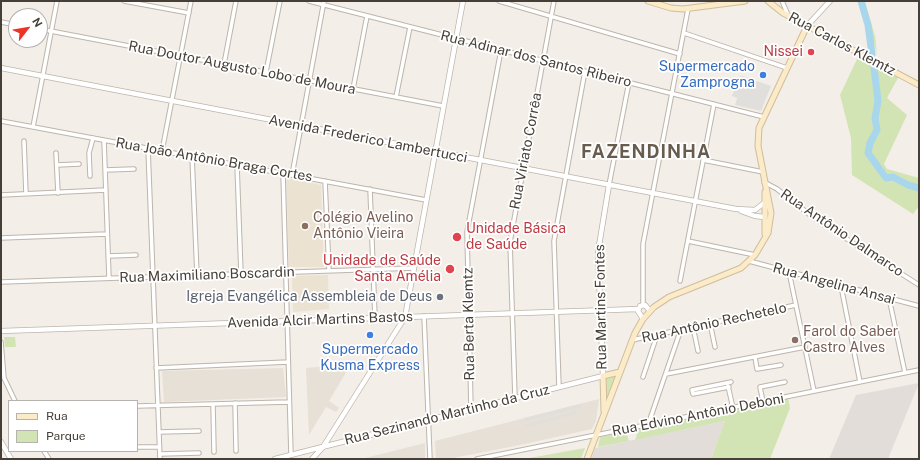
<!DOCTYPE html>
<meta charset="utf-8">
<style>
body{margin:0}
#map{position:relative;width:920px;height:460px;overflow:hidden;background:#f3eee8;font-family:"Public Sans",sans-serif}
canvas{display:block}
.frame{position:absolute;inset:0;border:2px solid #463f37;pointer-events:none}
.legend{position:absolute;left:8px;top:400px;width:130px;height:52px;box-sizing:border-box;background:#fff;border:1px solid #b5b2af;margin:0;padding:5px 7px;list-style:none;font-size:12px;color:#463f37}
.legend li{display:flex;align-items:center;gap:8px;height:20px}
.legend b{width:20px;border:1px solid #b5b2af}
.north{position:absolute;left:8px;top:8px;width:40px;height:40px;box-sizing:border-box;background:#fff;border:1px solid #b5b2af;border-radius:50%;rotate:59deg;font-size:11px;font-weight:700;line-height:16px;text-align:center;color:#463f37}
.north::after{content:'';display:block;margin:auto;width:14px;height:18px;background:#ec3325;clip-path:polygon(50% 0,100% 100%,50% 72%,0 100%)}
</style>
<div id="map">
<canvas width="920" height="460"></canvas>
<div class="frame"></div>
<ul class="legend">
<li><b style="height:5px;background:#fbebc9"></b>Rua</li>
<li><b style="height:11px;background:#d2e4b3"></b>Parque</li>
</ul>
<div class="north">N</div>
</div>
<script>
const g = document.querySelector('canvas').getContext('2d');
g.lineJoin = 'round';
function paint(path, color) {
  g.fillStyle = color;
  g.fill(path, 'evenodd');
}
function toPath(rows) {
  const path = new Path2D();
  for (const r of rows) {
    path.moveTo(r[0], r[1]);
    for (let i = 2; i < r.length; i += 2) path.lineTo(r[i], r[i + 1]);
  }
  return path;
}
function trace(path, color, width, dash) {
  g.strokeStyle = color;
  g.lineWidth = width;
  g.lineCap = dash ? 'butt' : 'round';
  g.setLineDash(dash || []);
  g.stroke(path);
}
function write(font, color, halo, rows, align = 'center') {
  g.font = font + ' "Public Sans",sans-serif';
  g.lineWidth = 3.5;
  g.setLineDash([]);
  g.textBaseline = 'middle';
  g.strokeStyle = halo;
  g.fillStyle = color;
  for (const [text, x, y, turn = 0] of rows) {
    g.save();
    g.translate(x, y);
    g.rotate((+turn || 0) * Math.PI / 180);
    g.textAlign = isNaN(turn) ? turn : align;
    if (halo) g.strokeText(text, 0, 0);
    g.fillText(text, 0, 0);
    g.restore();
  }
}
paint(toPath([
 [351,364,329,401,339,408,337,411,336,412,326,407,309,435,306,368],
 [283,368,286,397,164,402,162,371],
 [599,399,596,421,592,429,525,444,448,459,436,459,435,441],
 [425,443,425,459,361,459]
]), '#e6e0d6');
paint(toPath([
 [919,383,888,459,829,459,856,395],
 [725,421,711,459,591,459,595,448]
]), '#e2ddd9');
paint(toPath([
 [286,177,321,185,324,267,289,267],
 [328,275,329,309,293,312,292,276]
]), '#ebe2d2');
paint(toPath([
 [862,1,865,1,867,9,875,36,877,54],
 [858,57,899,76,887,98,907,115,884,164,887,169,919,178,919,206,913,214,852,175,851,138,840,95],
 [4,337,15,337,16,347,5,347],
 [616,376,607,399,606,378],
 [788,398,790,408,770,459,711,459,725,421,635,440,639,429],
 [626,432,629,441,598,447,600,437],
 [585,448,581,459,524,459]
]), '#d2e4b3');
paint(toPath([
 [742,76,771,86,761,111,735,105,737,98,732,96,738,77],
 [580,404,581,408,525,421,524,418],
 [576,411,577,414,525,428,525,425]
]), '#e1dfdc');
trace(toPath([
 [861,1,868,25,872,54],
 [874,68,878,101,875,118,877,130,870,143,868,153,886,178,893,177,908,185,919,188]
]), '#a8d6ec', 7);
const minor = toPath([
 [124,1,189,13],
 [309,1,764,117],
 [499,1,680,54],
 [782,1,788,15],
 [1,22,16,25],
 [40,29,443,106],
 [684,33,787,68],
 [224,64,236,1],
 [266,72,280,1],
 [353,89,367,16],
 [396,97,410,27],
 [1,121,426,200],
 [33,127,57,1],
 [104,140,109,278],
 [24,141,26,194],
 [148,148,160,459],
 [162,151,191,1],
 [56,153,58,193],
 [192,156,197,275],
 [703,160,763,172],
 [57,165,79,164],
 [237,165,241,274],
 [105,170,134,169],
 [283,173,291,455],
 [292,175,324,1],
 [90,176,89,153,93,138],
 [325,181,329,271],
 [764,182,777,189,814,218,919,285],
 [609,185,629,82],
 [370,189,375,318],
 [1,195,106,190],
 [1,238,107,234],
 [688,241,755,255],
 [108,256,136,255],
 [749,261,919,306],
 [789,272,814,391],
 [680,281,714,104],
 [1,282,414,268],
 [841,286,860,382],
 [889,298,905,373],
 [643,305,643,244,688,9],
 [424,316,430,459],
 [710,323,715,347],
 [693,327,698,351],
 [632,340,796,305],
 [1,342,4,378,15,401],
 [755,357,757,369,781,365],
 [156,368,288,362],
 [666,374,805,347],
 [643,377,657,335],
 [728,386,733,408],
 [559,387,554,241,585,71],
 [729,387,693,394,692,390,731,382],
 [515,398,510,242,554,1],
 [763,402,760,387,785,382],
 [235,403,236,451],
 [213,404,214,452],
 [137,406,289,402],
 [471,409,467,232,501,50],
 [648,425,681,329],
 [159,432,199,431],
 [137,447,159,447],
 [44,451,49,459],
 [160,454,199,453],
 [477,459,919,370]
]);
const tertiary = toPath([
 [807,26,830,1],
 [1,68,736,209,755,210,764,203],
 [741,211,755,216,765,217],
 [643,319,638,311,640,306,645,305,650,311],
 [1,331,638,309],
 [1,442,11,459],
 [275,459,603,376,598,252,609,185],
 [312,459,323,447,405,317,463,1]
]);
const secondary = toPath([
 [648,1,671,8,683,9,745,1],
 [768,1,783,13,919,85],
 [765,234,765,192],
 [604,411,603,376,620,372],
 [587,459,635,333,643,319,654,307,669,297,741,268,755,255,768,233,771,213,758,146,759,128,807,26]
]);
trace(minor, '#beb5ab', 5.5);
trace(tertiary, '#beb5ab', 6);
trace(secondary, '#d0bd9a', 7);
trace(minor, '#fff', 3.5);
trace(tertiary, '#fff', 4.5);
trace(secondary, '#fbebc9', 5);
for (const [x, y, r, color] of [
 [811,52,4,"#e0444e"],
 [763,75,4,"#3f7fe0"],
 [305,226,4,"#8d6e63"],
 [457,237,5,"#e0444e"],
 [450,269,5,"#e0444e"],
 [440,297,4,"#6b7280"],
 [370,335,4,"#3f7fe0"],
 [795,340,4,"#8d6e63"]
]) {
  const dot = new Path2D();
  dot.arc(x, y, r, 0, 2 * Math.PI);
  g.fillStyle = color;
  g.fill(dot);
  trace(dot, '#fff', 1.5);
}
write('14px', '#463f37', '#fff', [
 ["Rua Carlos Klemtz",842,44,28],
 ["Rua Adinar dos Santos Ribeiro",536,59,14],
 ["Rua Doutor Augusto Lobo de Moura",242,68,11],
 ["Avenida Frederico Lambertucci",368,139,11],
 ["Rua Viriato Corrêa",526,151,-79],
 ["Rua João Antônio Braga Cortes",214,160,10],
 ["Rua Antônio Dalmarco",842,233,34],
 ["Rua Maximiliano Boscardin",207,275,-2],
 ["Rua Angelina Ansai",834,284,15],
 ["Rua Martins Fontes",601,307,-91],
 ["Avenida Alcir Martins Bastos",320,320,-2],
 ["Rua Antônio Rechetelo",714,323,-12],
 ["Rua Berta Klemtz",469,324,-91],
 ["Rua Sezinando Martinho da Cruz",447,415,-14],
 ["Rua Edvino Antônio Deboni",698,415,-11]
]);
write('14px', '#be3a42', '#fff', [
 ["Nissei",803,52],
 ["Unidade Básica",466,229,"left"],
 ["de Saúde",466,245,"left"],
 ["Unidade de Saúde",441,261],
 ["Santa Amélia",441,277]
], 'right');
write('14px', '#366cbe', '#fff', [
 ["Supermercado",755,67],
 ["Zamprogna",755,83],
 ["Supermercado",370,350,"center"],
 ["Kusma Express",370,366,"center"]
], 'right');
write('14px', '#785e54', '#fff', [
 ["Colégio Avelino",313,218],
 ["Antônio Vieira",313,234],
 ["Farol do Saber",803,332],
 ["Castro Alves",803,348]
], 'left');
write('14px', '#5b616d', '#fff', [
 ["Igreja Evangélica Assembleia de Deus",432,297]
], 'right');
g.letterSpacing = '1px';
write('bold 18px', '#685c4f', '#fff', [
 ["FAZENDINHA",646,152]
]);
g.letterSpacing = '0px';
</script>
